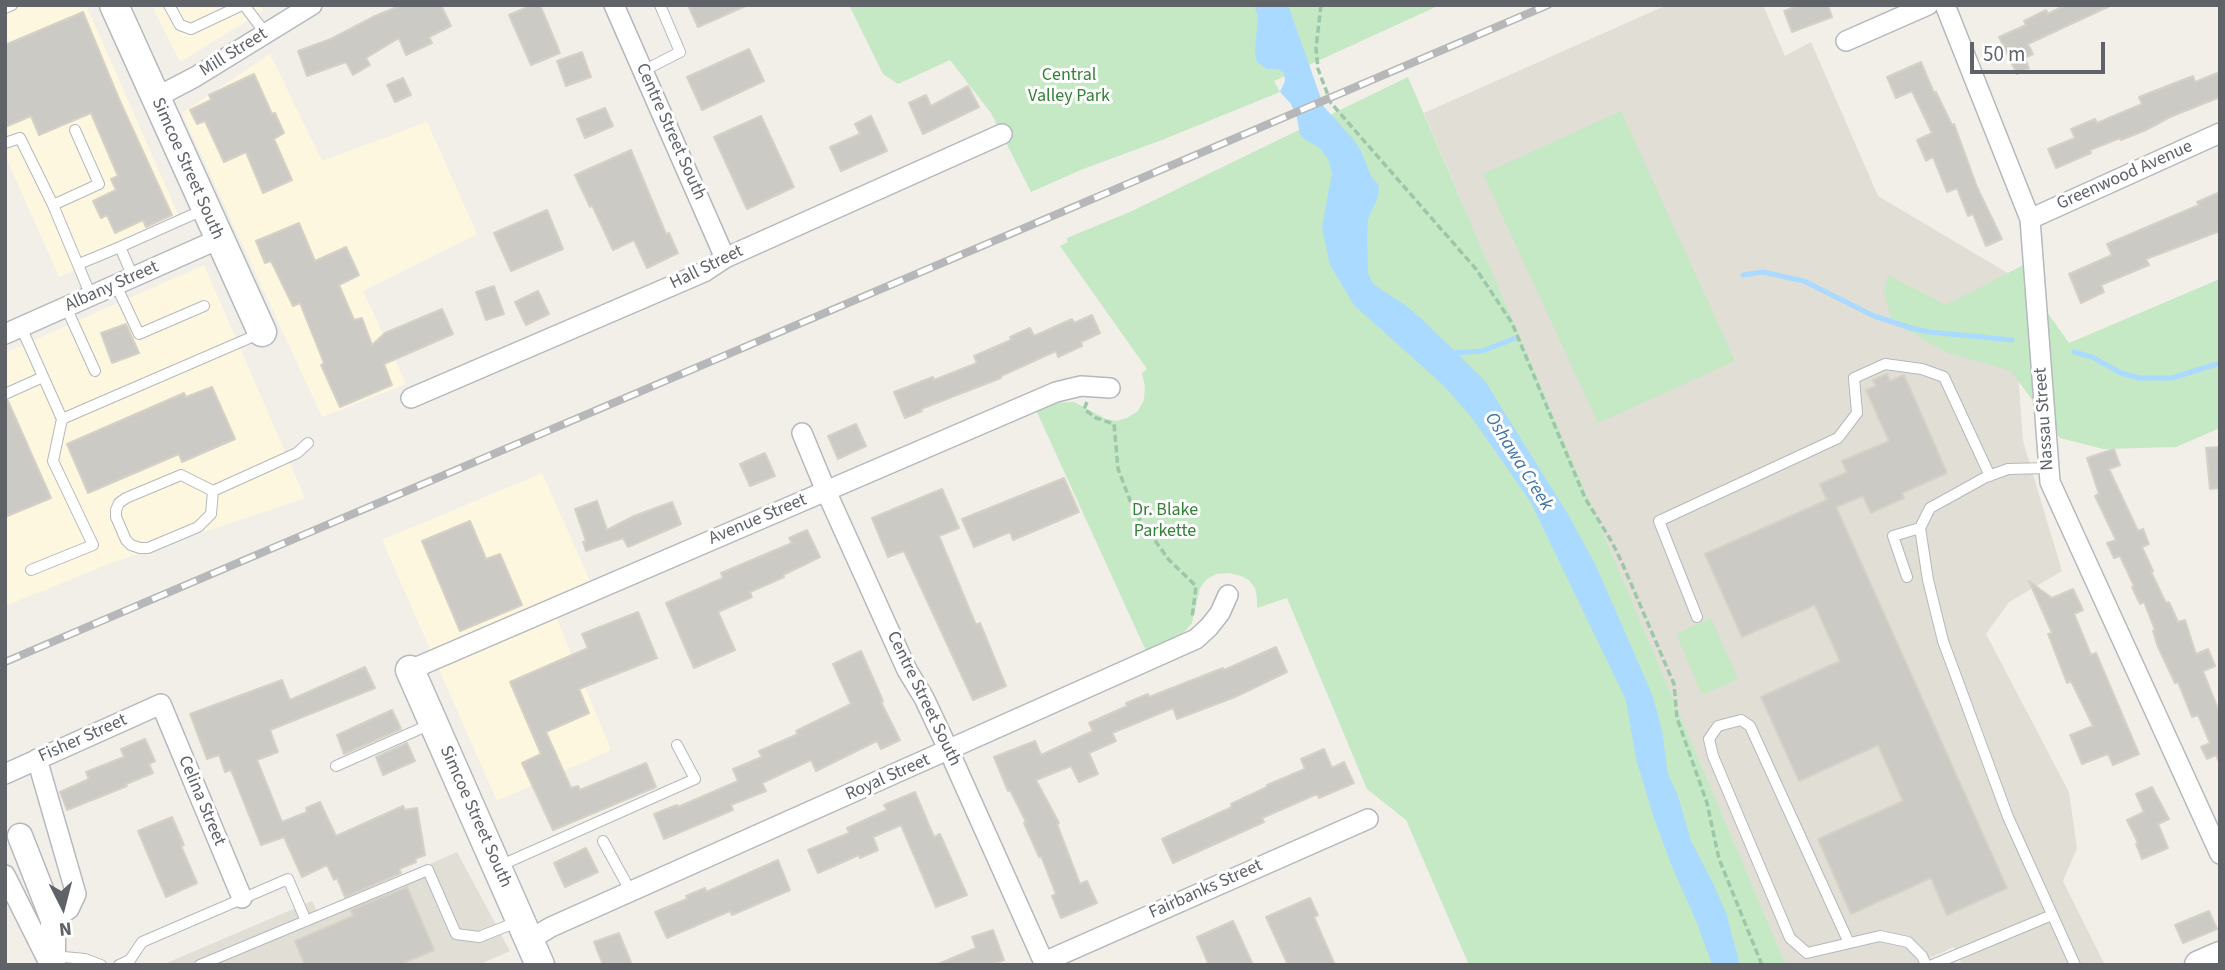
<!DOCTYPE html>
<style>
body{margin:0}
#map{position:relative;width:2225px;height:970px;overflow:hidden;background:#f1efe8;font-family:"Source Sans 3",sans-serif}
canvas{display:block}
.frame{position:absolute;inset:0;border:7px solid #5f6368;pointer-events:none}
.north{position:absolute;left:28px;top:872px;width:70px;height:70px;-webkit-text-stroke:5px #fff;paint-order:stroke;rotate:174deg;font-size:19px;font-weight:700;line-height:28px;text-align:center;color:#5f6368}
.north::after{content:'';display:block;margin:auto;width:24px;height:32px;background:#5f6368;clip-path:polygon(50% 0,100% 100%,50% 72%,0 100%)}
.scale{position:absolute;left:1970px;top:42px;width:135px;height:32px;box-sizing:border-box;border:4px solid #5f6368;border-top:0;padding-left:9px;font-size:21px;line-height:24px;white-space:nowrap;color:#5f6368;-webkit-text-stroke:5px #fff;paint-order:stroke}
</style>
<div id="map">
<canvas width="2225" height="970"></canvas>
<div class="frame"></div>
<div class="north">N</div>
<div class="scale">50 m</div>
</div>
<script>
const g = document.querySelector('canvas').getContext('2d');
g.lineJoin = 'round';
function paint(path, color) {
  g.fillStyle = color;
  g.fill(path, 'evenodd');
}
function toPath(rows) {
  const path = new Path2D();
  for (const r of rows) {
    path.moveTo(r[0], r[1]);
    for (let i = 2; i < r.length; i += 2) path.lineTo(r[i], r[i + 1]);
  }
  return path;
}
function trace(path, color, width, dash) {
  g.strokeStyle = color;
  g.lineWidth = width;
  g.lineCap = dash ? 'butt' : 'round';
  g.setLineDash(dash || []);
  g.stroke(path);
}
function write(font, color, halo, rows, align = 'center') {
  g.font = font + ' "Source Sans 3",sans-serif';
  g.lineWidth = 6;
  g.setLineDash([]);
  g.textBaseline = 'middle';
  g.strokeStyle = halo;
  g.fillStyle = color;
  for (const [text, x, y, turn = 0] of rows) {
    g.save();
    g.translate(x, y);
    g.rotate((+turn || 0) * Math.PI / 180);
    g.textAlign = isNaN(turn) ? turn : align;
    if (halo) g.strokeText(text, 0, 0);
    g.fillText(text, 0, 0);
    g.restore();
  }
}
paint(toPath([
 [5,5,86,5,181,221,59,277,5,155],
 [152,5,260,5,263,11,180,62],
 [270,54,322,161,427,122,477,234,363,291,406,384,322,417,182,113],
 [204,265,305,498,114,562,5,606,5,353],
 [542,473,597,597,556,617,611,750,497,801,382,540]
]), '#fef7e0');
paint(toPath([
 [1667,5,1763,5,1785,56,1811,42,1878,196,2011,275,2023,441,2062,571,2009,602,1986,634,2069,792,2077,848,2063,881,2105,965,1962,965,1954,947,1914,965,1786,965,1424,113],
 [457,852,510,951,478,965,162,965,312,901,318,913]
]), '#e1ded6');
paint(toPath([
 [849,5,1440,5,1274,81,1280,92,1162,140,1083,169,1031,192,991,113,950,60,898,84,883,74],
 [1408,77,1516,328,1786,965,1469,965,1406,820,1367,789,1287,598,1257,608,1257,598,1255,588,1249,580,1241,576,1229,573,1216,574,1207,579,1200,588,1192,623,1185,631,1177,638,1146,651,1036,410,1052,403,1074,402,1106,419,1116,421,1127,418,1138,411,1144,400,1145,386,1142,373,1147,369,1060,246,1068,242,1067,238,1132,211],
 [1621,111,1735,361,1598,423,1483,174],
 [2033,260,2031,289,2069,343,2220,279,2220,428,2176,447,2103,449,2060,438,2011,371,1946,352,1892,322,1884,291,1888,275,1946,305],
 [1711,618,1738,679,1702,695,1676,634]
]), '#c5e8c5');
paint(toPath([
 [1254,5,1288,5,1324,107,1353,139,1361,151,1371,176,1379,186,1378,197,1368,219,1367,236,1368,273,1373,284,1405,305,1424,321,1485,381,1569,516,1596,566,1652,694,1662,730,1668,774,1678,796,1691,841,1713,883,1726,913,1740,965,1712,965,1697,923,1671,864,1654,818,1636,759,1626,700,1530,501,1472,418,1443,385,1354,305,1330,265,1322,227,1332,173,1328,159,1320,148,1304,139,1300,134,1297,118,1291,104,1280,92,1285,81,1284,73,1278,69,1267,69,1257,62,1255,51,1258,17]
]), '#aadaff');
trace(toPath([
 [1743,275,1763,272,1804,281,1874,316,1911,328,1929,332,2012,340],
 [2074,352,2092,357,2121,373,2139,378,2172,378,2220,363],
 [1452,353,1482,351,1516,338]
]), '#aadaff', 5);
const building = toPath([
 [402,5,441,5,451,26,429,37,432,43,406,55,399,38,366,58,370,65,353,75,346,62,307,76,298,51,331,39,375,16,402,5],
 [532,5,540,5,560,53,531,65,509,15,532,5],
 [688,5,748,5,698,27,688,5],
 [1800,5,1828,5,1832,17,1792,32,1784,11,1800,5],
 [2065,5,2112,5,2028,44,2033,54,2025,58,2029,68,2017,74,1999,37,2026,25,2024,21,2046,10,2048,14,2065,5],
 [83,12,119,99,172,215,146,227,143,220,115,233,107,215,101,218,93,201,116,190,111,179,118,176,91,113,39,135,31,116,5,127,5,45,83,12],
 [749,49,764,81,702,110,687,77,749,49],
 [582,52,591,77,566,86,557,61,582,52],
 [1921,62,1934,93,1936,92,1952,125,1954,124,1977,187,2002,239,1986,246,1973,214,1968,216,1957,188,1947,192,1933,157,1926,161,1917,140,1932,133,1912,91,1896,98,1887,77,1921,62],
 [2220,72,2220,97,2170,117,2146,130,2121,140,2120,138,2090,150,2091,153,2056,168,2048,149,2075,138,2071,129,2095,119,2097,123,2142,104,2139,97,2193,76,2195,82,2220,72],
 [254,74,272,114,275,113,284,133,274,139,292,180,263,193,246,152,224,162,205,121,197,124,190,110,211,100,209,95,254,74],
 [403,78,411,95,395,102,387,85,403,78],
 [968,86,979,107,923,134,909,103,926,95,931,106,968,86],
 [605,108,613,126,585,138,577,119,605,108],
 [761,116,794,187,747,209,714,137,761,116],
 [871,116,887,151,841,171,830,147,860,134,855,124,871,116],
 [631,150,666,234,669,233,678,253,647,268,634,240,613,250,592,205,590,207,575,175,631,150],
 [2220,192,2220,231,2146,259,2149,265,2101,285,2104,292,2081,303,2069,274,2112,255,2107,244,2199,205,2197,202,2220,192],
 [547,210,563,249,511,271,494,233,547,210],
 [299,223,315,261,346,247,359,275,339,285,354,320,362,318,372,345,385,333,442,309,453,334,384,364,392,385,340,407,321,365,324,363,300,303,293,306,271,261,265,263,256,241,299,223],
 [494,286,504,314,486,320,476,292,494,286],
 [538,291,549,314,526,325,515,302,538,291],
 [1092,315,1100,333,1081,342,1082,346,1058,357,1056,351,1001,376,1001,378,921,409,922,411,905,418,894,392,933,377,934,380,977,363,974,356,1011,340,1010,337,1030,328,1034,336,1072,319,1074,323,1092,315],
 [126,324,139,353,112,363,101,333,126,324],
 [1887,374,1890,381,1904,375,1947,473,1902,493,1904,498,1871,513,1863,496,1836,507,2007,888,1947,915,1931,878,1851,914,1818,839,1903,801,1878,745,1799,781,1761,697,1840,661,1815,605,1742,637,1705,554,1827,500,1820,484,1847,472,1842,461,1889,441,1866,390,1876,386,1873,380,1887,374],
 [212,387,235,439,182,462,179,454,88,493,67,444,184,393,186,397,212,387],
 [5,401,8,401,51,498,5,517,5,401],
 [856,424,866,446,838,459,828,436,856,424],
 [2220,447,2220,488,2210,489,2206,448,2220,447],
 [2114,449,2120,465,2109,469,2138,531,2143,529,2149,544,2142,547,2153,571,2151,572,2166,603,2169,602,2178,622,2185,620,2196,654,2208,649,2215,666,2203,671,2220,714,2220,764,2216,755,2207,759,2201,747,2210,743,2198,715,2192,717,2178,682,2175,683,2158,647,2153,631,2155,630,2144,602,2140,604,2132,587,2134,586,2120,556,2114,558,2107,543,2116,540,2095,496,2099,494,2087,458,2114,449],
 [765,453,775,476,750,486,740,464,765,453],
 [1064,478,1079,512,1013,540,1010,532,974,547,962,519,1064,478],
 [942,489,959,528,939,536,976,625,980,623,1006,686,973,700,904,551,888,557,872,518,942,489],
 [597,501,607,530,634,516,672,502,681,524,628,547,623,538,586,551,583,542,586,541,575,509,597,501],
 [470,521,486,559,500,554,522,605,460,631,422,541,470,521],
 [807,530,820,557,783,575,784,577,750,592,752,597,718,612,735,650,694,668,666,603,723,578,721,573,792,543,789,538,807,530],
 [2029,581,2052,598,2073,589,2083,610,2074,614,2091,655,2096,653,2139,754,2113,765,2108,754,2082,764,2070,735,2093,726,2071,681,2067,683,2048,634,2052,633,2029,581],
 [638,612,657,658,579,689,589,713,546,732,571,788,578,786,580,790,646,763,656,787,553,830,522,763,541,754,510,682,588,648,582,634,638,612],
 [1276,647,1287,672,1235,697,1177,719,1173,708,1112,733,1116,741,1089,753,1098,774,1079,782,1071,766,1036,780,1059,823,1057,824,1080,884,1087,881,1097,903,1061,918,1052,896,1056,894,1041,856,1039,857,1024,823,1026,822,1010,790,1008,791,994,757,1035,741,1041,755,1093,731,1089,723,1127,706,1126,703,1148,694,1149,697,1223,668,1224,670,1276,647],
 [861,651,883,701,881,702,900,740,881,749,877,741,816,771,811,760,762,783,766,791,731,805,733,810,664,839,654,814,677,805,678,807,738,781,733,769,762,757,759,751,798,734,796,731,851,704,833,664,861,651],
 [365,667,375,688,270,730,278,752,257,760,282,822,307,812,306,808,320,802,336,836,403,806,405,810,417,808,425,855,415,859,416,862,399,869,401,873,345,897,337,878,334,880,327,865,302,877,284,837,261,845,231,770,225,772,219,755,207,759,190,714,282,680,290,700,365,667],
 [392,710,401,729,344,754,337,735,392,710],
 [145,739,155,761,149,764,153,773,126,784,127,786,67,810,60,792,89,779,86,772,124,757,121,749,145,739],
 [407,743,415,761,383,775,376,757,407,743],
 [1324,749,1332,768,1344,762,1354,783,1319,798,1317,794,1262,818,1264,822,1173,863,1162,839,1232,807,1231,804,1267,787,1267,785,1305,769,1301,759,1324,749],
 [2152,787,2169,819,2158,824,2168,848,2142,859,2136,844,2138,843,2127,820,2144,812,2136,794,2152,787],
 [915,792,934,837,940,834,967,895,936,907,901,825,873,837,878,850,860,858,859,855,818,873,808,850,849,833,847,828,887,810,884,805,915,792],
 [172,817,184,845,181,846,197,883,166,897,138,831,172,817],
 [586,848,598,872,565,887,554,863,586,848],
 [778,860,790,890,732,915,730,911,667,938,655,912,687,899,686,896,705,888,706,892,778,860],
 [407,887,434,950,399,965,305,965,295,941,353,916,351,910,407,887],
 [1310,898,1318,915,1314,917,1335,965,1288,965,1266,917,1310,898],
 [2209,911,2217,929,2183,943,2175,925,2209,911],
 [1233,921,1253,965,1209,965,1197,937,1233,921],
 [993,930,1004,960,990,965,936,965,976,948,972,937,993,930],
 [619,933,632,965,603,965,594,942,619,933]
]);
paint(building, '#cccac5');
trace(building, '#d6d1c6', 2);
const service = toPath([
 [169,5,180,25,191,29,242,5],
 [244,5,266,34],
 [5,8,12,5],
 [643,71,680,52,660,5],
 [5,143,20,138,53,205,91,296],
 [53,205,99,184,75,130],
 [120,247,203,210],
 [79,264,120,247,133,277],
 [116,285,139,334,204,306],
 [66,307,95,371],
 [21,327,62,419,261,333],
 [5,394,43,377],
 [2049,468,2008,469,1986,477,1930,508,1920,528,1928,580,1943,641,2008,817,2075,965],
 [181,475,213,491,211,514,198,527,148,548,140,548,131,545,126,540,116,517,116,510,119,503,126,498,181,475],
 [213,491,297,453,308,443],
 [31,570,93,545,53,461,62,419],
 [1907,577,1893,536,1920,528],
 [1697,617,1659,521,1838,438,1857,413,1854,378,1885,364,1922,369,1944,377,1990,476],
 [336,766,431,724],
 [603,841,631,892],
 [497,867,695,779,677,745],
 [1849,943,1750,726,1741,720,1718,726,1709,739,1713,756,1790,938,1807,953,1880,936,1908,942,1922,956,1926,965],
 [53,956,85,959,101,965],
 [119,965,130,960,142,942,288,879,306,921],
 [200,965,428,870,456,934,479,937,517,922],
 [1932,965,2052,915]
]);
const minor = toPath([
 [614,5,725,258],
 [1945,5,2030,219,2050,482,2220,854],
 [1846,41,1928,5],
 [155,98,195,77,312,5],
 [2030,219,2220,133],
 [5,334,219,239],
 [411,398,704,272,725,258,1002,134],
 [802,433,826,491,907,670,924,698,949,751,1045,965],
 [410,670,1056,392,1081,386,1110,388],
 [37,759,76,894,69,909,53,920],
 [5,774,161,704,242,898],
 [5,875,50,965],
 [529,940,551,927,1196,639,1209,627,1220,613,1228,595],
 [1044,962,1368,819]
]);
const tertiary = toPath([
 [20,836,53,920,53,965]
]);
const secondary = toPath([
 [114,5,262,332],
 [410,670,540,965],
 [2199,965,2220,956]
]);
trace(service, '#b5b8bc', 12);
trace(minor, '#b5b8bc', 22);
trace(tertiary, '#b5b8bc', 27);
trace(secondary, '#b6babf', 31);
trace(toPath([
 [1321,5,1316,48,1318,69,1331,103,1476,269,1512,323,1585,498,1612,542,1623,565,1674,684,1677,718,1707,803,1719,859,1762,965],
 [1087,402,1084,409,1096,418,1114,424,1118,469,1135,513,1169,560,1196,586,1192,618]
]), '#9cc7a9', 3.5, [7, 3.5]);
trace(service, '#fff', 10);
trace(minor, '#fff', 19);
trace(tertiary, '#fff', 24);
trace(secondary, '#fff', 28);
const rail = toPath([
 [5,662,1548,5]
]);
trace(rail, '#b6b7b8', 8);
trace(rail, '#fff', 5, [16]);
write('18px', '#5f6368', '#fff', [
 ["Mill Street",234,53,-32],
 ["Centre Street South",670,132,66],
 ["Simcoe Street South",187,169,66],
 ["Greenwood Avenue",2125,176,-24],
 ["Hall Street",707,268,-26],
 ["Albany Street",112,287,-24],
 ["Nassau Street",2045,419,-94],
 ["Avenue Street",758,520,-23],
 ["Centre Street South",923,699,64],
 ["Fisher Street",83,739,-24],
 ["Royal Street",888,778,-24],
 ["Celina Street",201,801,67],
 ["Simcoe Street South",475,817,66],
 ["Fairbanks Street",1206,890,-24]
]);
write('18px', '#348238', '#fff', [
 ["Central",1069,76],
 ["Valley Park",1069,97],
 ["Dr. Blake",1165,511],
 ["Parkette",1165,532]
]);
write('italic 19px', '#4174aa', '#fff', [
 ["Oshawa Creek",1518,462,58]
]);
</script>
